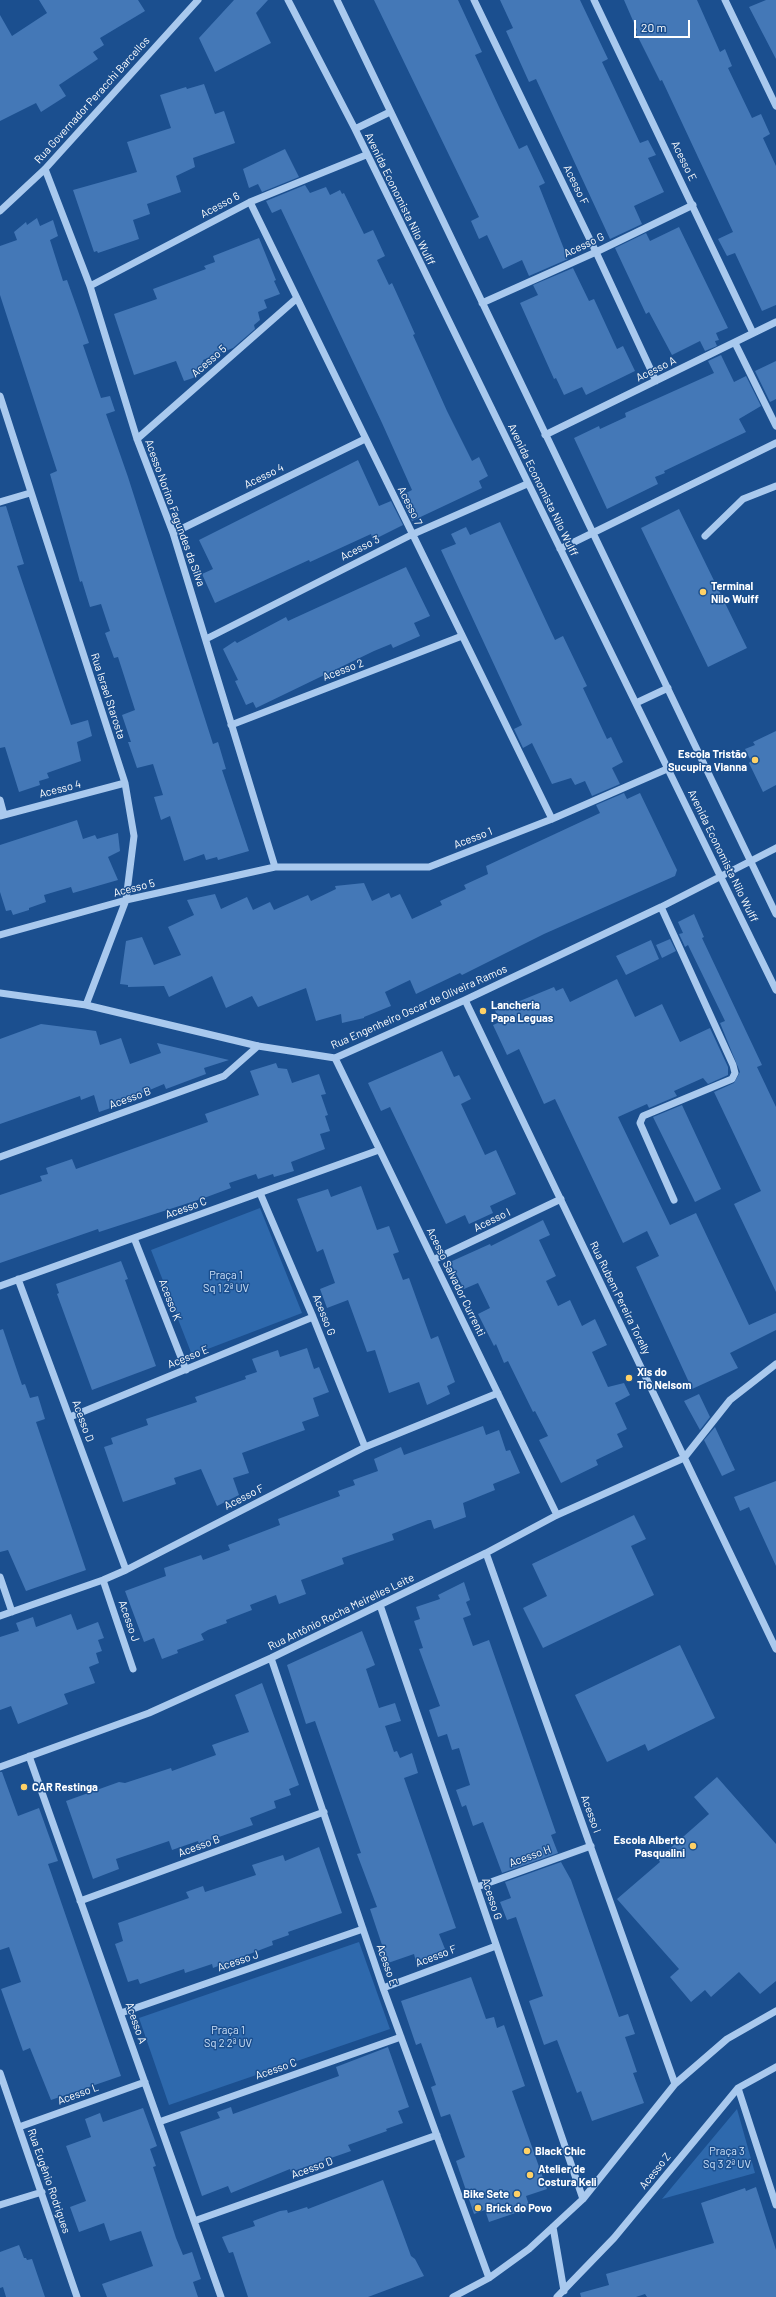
<!DOCTYPE html>
<meta charset="utf-8">
<style>
body{margin:0}
#map{position:relative;width:776px;height:2297px;overflow:hidden;background:#1b4f8f;font-family:Barlow,sans-serif}
canvas{display:block}
.scale{position:absolute;left:634px;top:20px;width:56px;height:18px;box-sizing:border-box;border:2px solid #fff;border-top:0;padding-left:5px;font-size:12px;line-height:14px;white-space:nowrap;color:#fff;-webkit-text-stroke:3px #1b4f8f;paint-order:stroke}
</style>
<div id="map">
<canvas width="776" height="2297"></canvas>
<div class="scale">20 m</div>
</div>
<script>
const g = document.querySelector('canvas').getContext('2d');
g.lineJoin = 'round';
function paint(path, color) {
  g.fillStyle = color;
  g.fill(path, 'evenodd');
}
function toPath(rows) {
  const path = new Path2D();
  for (const r of rows) {
    path.moveTo(r[0], r[1]);
    for (let i = 2; i < r.length; i += 2) path.lineTo(r[i], r[i + 1]);
  }
  return path;
}
function trace(path, color, width, dash) {
  g.strokeStyle = color;
  g.lineWidth = width;
  g.lineCap = dash ? 'butt' : 'round';
  g.setLineDash(dash || []);
  g.stroke(path);
}
function write(font, color, halo, rows, align = 'center') {
  g.font = font + ' Barlow,sans-serif';
  g.lineWidth = 3;
  g.setLineDash([]);
  g.textBaseline = 'middle';
  g.strokeStyle = halo;
  g.fillStyle = color;
  for (const [text, x, y, turn = 0] of rows) {
    g.save();
    g.translate(x, y);
    g.rotate((+turn || 0) * Math.PI / 180);
    g.textAlign = isNaN(turn) ? turn : align;
    if (halo) g.strokeText(text, 0, 0);
    g.fillText(text, 0, 0);
    g.restore();
  }
}
paint(toPath([
 [260,1208,302,1313,192,1355,151,1250],
 [359,1942,390,2029,169,2105,139,2018],
 [737,2109,755,2173,662,2199]
]), '#2e69ad');
paint(toPath([
 [39,0,138,0,145,11,100,38,104,45,93,52,98,59,59,85,66,96,41,112,36,103,0,121,0,15,12,36,47,13],
 [234,0,268,0,256,13,271,43,215,72,199,38],
 [374,0,458,0,482,52,475,55,499,107,519,149,527,145,545,183,539,186,568,259,529,276,522,260,503,269,487,235,479,239,471,221,479,217],
 [500,0,580,0,608,59,602,62,640,143,648,140,656,155,648,158,664,192,634,206,642,224,610,239,536,79,529,82,506,31,513,28],
 [624,0,697,0,720,52,725,49,732,66,728,68,752,118,761,114,770,134,763,138,776,166,776,305,762,311,735,253,727,256,718,239,733,232,662,80,660,81,635,31,637,30],
 [766,0,776,0,776,59,749,7],
 [204,84,215,114,224,111,235,143,193,158,195,167,176,176,181,192,147,204,150,214,133,220,139,239,98,253,97,251,94,252,73,190,137,172,127,142,171,128,160,95,186,87,187,89],
 [285,149,299,177,262,192,258,184,249,188,243,169],
 [305,185,310,193,326,187,330,195,340,190,342,194,344,193,364,234,373,230,385,256,377,260,389,285,392,283,407,316,415,334,413,335,447,411,472,461,479,457,488,476,479,481,482,488,412,521,400,496,412,490,382,423,281,209,272,213,266,201],
 [37,218,40,226,53,220,58,236,50,240,63,281,67,280,77,308,89,343,83,345,101,398,110,396,115,411,106,414,128,477,213,744,218,742,226,769,222,770,249,851,218,860,217,857,206,860,204,854,184,861,170,816,161,820,154,797,163,795,153,764,137,768,128,742,131,742,122,715,135,710,118,657,114,658,105,633,110,631,101,604,90,607,82,581,80,582,50,474,57,471,0,295,0,246,17,240,14,232,26,222,27,225],
 [679,227,728,328,716,333,719,340,715,341,717,346,705,351,700,341,672,355,649,312,646,314,615,248,646,233,650,241],
 [259,238,276,280,274,281,280,294,264,300,267,308,258,312,260,320,254,325,255,329,233,348,203,360,205,367,193,378,184,381,176,361,134,375,114,314,157,299,153,289,206,269,204,266,215,262,213,256],
 [573,268,589,301,594,299,617,349,623,346,635,371,586,395,582,387,564,395,556,378,554,379,520,303,538,295,533,285],
 [721,355,734,382,746,376,761,406,739,419,746,432,664,471,665,473,655,477,658,484,607,509,574,438,599,426,600,429,626,417,625,413,714,373,708,361],
 [776,361,776,399,770,402,755,371],
 [358,460,379,506,391,501,403,525,373,540,371,534,310,562,309,560,215,603,202,574,213,569,199,540],
 [6,506,24,564,17,566,71,725,88,720,92,736,77,742,81,761,47,773,49,778,39,781,40,785,19,792,5,747,0,748,0,507],
 [679,509,747,648,708,667,641,528],
 [500,522,547,623,555,640,563,636,587,686,583,688,607,739,611,737,623,762,612,768,620,784,592,796,585,781,575,785,571,778,552,784,532,743,523,748,514,729,522,725,441,550,456,544,451,534,466,527,470,535],
 [406,567,430,616,414,623,420,636,393,648,391,644,374,651,256,708,253,702,246,705,235,681,238,680,223,649,235,641,237,643,286,617,288,621],
 [776,731,776,785,763,792,749,763,751,761,745,749,755,745,753,742],
 [624,793,627,799,640,793,677,870,675,876,544,934,462,975,460,973,416,994,410,980,385,992,391,1006,364,1017,364,1018,342,1023,341,1014,316,1021,306,988,258,1007,252,996,226,1008,212,976,169,997,164,986,128,987,128,985,120,984,126,941,142,937,154,965,181,955,168,927,194,915,187,900,215,894,221,909,247,897,253,910,270,902,274,910,308,895,311,901,336,889,335,886,364,883,372,901,389,893,391,898,400,894,412,919,442,905,440,901,466,889,464,885,488,874,486,866,600,813,596,805],
 [77,820,83,839,95,835,97,839,118,833,120,851,108,857,118,880,73,893,71,887,44,895,46,902,29,908,29,910,13,915,11,910,6,911,0,892,0,845],
 [694,914,704,937,702,938,762,1065,757,1067,776,1107,776,1292,734,1204,761,1191,714,1092,734,1083,740,1072,720,1023,725,1021,688,945,685,947,679,934,683,933,678,922],
 [670,939,676,951,662,958,656,945],
 [651,940,659,959,626,975,616,956],
 [617,979,635,1017,662,1004,680,1042,710,1028,728,1067,728,1075,708,1084,703,1078,674,1091,677,1096,649,1108,647,1104,618,1117,670,1225,696,1213,749,1325,776,1313,776,1330,730,1353,738,1368,692,1389,636,1267,659,1256,647,1231,623,1243,555,1099,544,1104,519,1049,507,1055,493,1025,500,1022,494,1008,508,1001,510,1005,554,987,556,991,563,988,570,1002],
 [41,1024,96,1031,100,1045,121,1038,130,1064,161,1053,157,1043,229,1060,204,1068,206,1074,166,1089,164,1084,128,1099,124,1101,125,1103,99,1112,94,1095,81,1100,80,1096,0,1124,0,1039],
 [442,1051,454,1077,459,1075,471,1099,461,1104,485,1155,496,1150,516,1194,490,1206,493,1213,469,1224,465,1215,446,1224,390,1107,381,1111,368,1083],
 [276,1063,278,1068,287,1069,292,1083,319,1074,326,1094,321,1095,328,1115,325,1116,330,1131,320,1134,325,1149,291,1162,294,1171,274,1177,273,1174,258,1179,256,1174,229,1183,231,1188,204,1198,99,1232,98,1229,0,1263,0,1195,42,1181,40,1176,48,1174,46,1168,72,1159,76,1169,208,1122,205,1114,259,1095,250,1071],
 [682,1105,721,1189,695,1202,653,1117],
 [361,1186,377,1230,389,1226,399,1252,393,1254,403,1280,409,1278,431,1339,438,1336,455,1382,447,1386,450,1394,427,1405,419,1382,389,1393,375,1350,367,1352,348,1300,327,1308,320,1289,335,1283,323,1249,317,1252,297,1199,328,1189,331,1197],
 [543,1220,550,1235,539,1240,556,1276,546,1281,558,1306,570,1300,582,1326,595,1319,607,1345,592,1352,608,1387,624,1383,630,1395,615,1403,627,1429,617,1434,623,1447,596,1460,598,1465,561,1483,539,1440,548,1436,535,1411,533,1412,508,1361,504,1363,496,1344,494,1346,478,1314,490,1308,478,1283,464,1289,450,1262,490,1244,491,1246],
 [121,1261,128,1279,125,1280,156,1366,92,1390,57,1294,59,1293,56,1284],
 [3,1329,22,1385,25,1384,30,1398,38,1396,45,1419,36,1422,86,1570,26,1591,8,1550,0,1552,0,1330],
 [307,1348,314,1369,319,1367,329,1392,313,1398,319,1416,302,1422,305,1430,242,1453,249,1473,233,1478,239,1495,217,1506,201,1469,174,1478,176,1484,123,1502,104,1447,113,1444,111,1438,148,1425,146,1419,197,1402,195,1397,246,1379,245,1376,257,1372,252,1359,278,1350,280,1357],
 [699,1394,710,1417,700,1430,684,1401],
 [483,1426,486,1435,499,1430,506,1451,510,1450,520,1473,493,1484,495,1490,463,1503,466,1517,434,1529,431,1520,428,1520,392,1534,394,1540,342,1558,344,1564,301,1580,306,1594,279,1604,276,1595,250,1605,252,1610,226,1620,227,1623,208,1630,201,1634,204,1640,177,1650,178,1653,162,1659,154,1638,144,1642,125,1591,166,1576,164,1568,201,1555,203,1560,230,1550,228,1545,280,1525,278,1519,340,1496,338,1491,355,1485,353,1480,378,1471,374,1459,401,1447,404,1455],
 [715,1427,735,1470,722,1476,704,1440],
 [776,1481,776,1566,749,1507,740,1511,734,1497],
 [634,1515,646,1539,631,1546,654,1595,543,1648,523,1608,547,1596,532,1564],
 [464,1582,470,1600,466,1602,471,1615,463,1618,473,1646,489,1640,556,1833,551,1835,558,1853,502,1873,483,1822,473,1826,466,1805,462,1807,456,1790,470,1785,459,1748,452,1750,447,1734,438,1737,429,1710,440,1706,419,1649,423,1648,414,1621,420,1619,416,1607,440,1599,438,1595],
 [71,1614,77,1630,98,1622,104,1638,98,1640,102,1651,96,1653,99,1663,89,1667,95,1683,64,1694,68,1704,18,1724,11,1706,0,1710,0,1637,19,1631,16,1623,33,1617,36,1627],
 [362,1631,375,1665,366,1669,379,1708,395,1703,401,1721,385,1726,394,1752,397,1751,400,1758,412,1753,418,1773,404,1778,456,1928,439,1934,445,1949,416,1962,414,1954,388,1963,370,1909,377,1907,357,1854,361,1853,315,1721,306,1724,287,1665],
 [680,1645,715,1718,648,1751,645,1744,607,1762,575,1695],
 [262,1683,299,1785,289,1789,291,1795,274,1801,276,1808,250,1818,253,1825,199,1844,198,1841,172,1850,169,1841,116,1859,119,1869,93,1879,66,1801,119,1782,125,1783,171,1768,172,1771,216,1755,212,1745,249,1732,235,1695],
 [0,1772,2,1772,18,1816,39,1808,58,1861,48,1864,121,2076,51,2100,30,2048,23,2051,1,1989,21,1982,9,1947,0,1950],
 [717,1777,776,1844,776,1981,760,1994,739,1972,711,1997,705,1990,691,2002,670,1977,679,1969,617,1899,660,1862,658,1859,709,1814,694,1797],
 [319,1847,342,1913,288,1932,289,1935,272,1941,273,1945,213,1968,212,1964,185,1973,184,1969,140,1984,138,1979,128,1982,115,1944,123,1941,118,1923,189,1898,186,1892,203,1886,205,1892,256,1875,252,1865,283,1855,285,1861],
 [561,1862,571,1880,619,2017,628,2014,635,2034,625,2037,637,2072,633,2073,644,2103,592,2121,581,2091,577,2093,557,2040,544,2045,529,2001,543,1996,516,1917,507,1920,500,1902,511,1898,505,1882],
 [471,1977,486,2019,494,2017,497,2028,504,2025,525,2086,512,2091,547,2189,526,2196,530,2208,489,2222,485,2210,474,2214,456,2161,465,2157,450,2114,441,2117,431,2087,436,2085,421,2043,416,2045,401,2001],
 [388,2047,409,2107,398,2111,403,2123,386,2129,387,2131,348,2145,351,2151,291,2172,290,2169,231,2193,228,2186,202,2196,180,2132,220,2118,217,2112,231,2107,233,2114,339,2076,336,2067],
 [143,2108,157,2146,150,2149,156,2166,153,2167,176,2238,183,2255,192,2252,201,2279,193,2282,198,2297,107,2297,102,2284,153,2266,141,2231,110,2241,104,2223,79,2232,70,2207,86,2201,66,2146,91,2137,85,2119,100,2113,103,2122],
 [383,2180,411,2256,415,2259,424,2276,368,2297,248,2297,233,2252,229,2253,222,2237,255,2226,253,2221,280,2211,287,2210,288,2213,307,2207,308,2209],
 [756,2187,776,2250,776,2297,647,2297,645,2294,636,2297,581,2297,580,2293,609,2285,606,2274,714,2243,701,2203,745,2188,746,2191],
 [19,2245,24,2258,26,2258,27,2260,32,2259,45,2297,6,2297,3,2287,0,2288,0,2252]
]), '#4478b7');
trace(toPath([
 [288,0,355,129,776,990],
 [337,0,776,914],
 [474,0,596,252,656,381],
 [594,0,753,333],
 [725,0,776,106],
 [355,129,390,112],
 [45,169,90,286,137,439,173,533,275,867],
 [250,202,552,819],
 [0,211,45,169,198,0],
 [90,286,250,202,366,155],
 [482,303,596,252,693,205],
 [735,343,776,426],
 [0,396,125,783,134,836,126,900,86,1005],
 [545,435,776,322],
 [137,439,296,299],
 [0,502,30,493],
 [173,533,365,439],
 [705,536,743,499,776,486],
 [560,549,776,443],
 [206,639,411,535,527,484],
 [636,703,668,688],
 [231,725,462,636],
 [0,800,4,815],
 [0,816,125,783],
 [661,907,733,1065,735,1073,732,1079,643,1116,640,1123,674,1200],
 [0,935,126,900,275,867,429,867,552,819,667,769],
 [0,993,86,1005,258,1046,335,1058,465,1000,661,907,776,848],
 [465,1000,776,1649],
 [335,1058,557,1515],
 [0,1157,224,1076,258,1046],
 [260,1193,313,1317,365,1447],
 [134,1238,186,1370],
 [433,1260,561,1199],
 [18,1279,126,1570],
 [0,1286,379,1150],
 [70,1417,313,1317],
 [486,1553,675,2084],
 [0,1577,12,1612],
 [103,1580,133,1669],
 [380,1605,583,2199],
 [0,1616,103,1580,126,1570,365,1447,498,1393],
 [271,1658,383,1988,489,2278],
 [29,1756,221,2297],
 [0,1767,149,1713,271,1658,486,1553,557,1515,684,1458,730,1400,776,1364],
 [477,1887,591,1846],
 [80,1901,324,1812],
 [383,1988,496,1946],
 [121,2013,363,1929],
 [0,2073,77,2297],
 [738,2088,776,2205],
 [159,2122,401,2037],
 [19,2127,145,2082],
 [0,2205,42,2192],
 [194,2221,437,2135],
 [553,2227,564,2291],
 [453,2297,489,2278,529,2249,583,2199,675,2084,727,2039,776,2011],
 [557,2297,614,2238,738,2088,776,2067]
]), '#a9c9ee', 7);
for (const [x, y, r, color] of [
 [703,592,4,"#ffd166"],
 [755,760,4,"#ffd166"],
 [483,1011,4,"#ffd166"],
 [629,1378,4,"#ffd166"],
 [24,1787,4,"#ffd166"],
 [693,1846,4,"#ffd166"],
 [527,2151,4,"#ffd166"],
 [530,2175,4,"#ffd166"],
 [517,2194,4,"#ffd166"],
 [478,2208,4,"#ffd166"]
]) {
  const dot = new Path2D();
  dot.arc(x, y, r, 0, 2 * Math.PI);
  g.fillStyle = color;
  g.fill(dot);
  trace(dot, '#1b4f8f', 1.5);
}
write('11px', '#fff', '#1b4f8f', [
 ["Rua Governador Peracchi Barcellos",92,100,-48],
 ["Acesso E",684,161,64],
 ["Acesso F",576,185,64],
 ["Avenida Economista Nilo Wulff",400,199,64],
 ["Acesso 6",220,205,-28],
 ["Acesso G",584,245,-25],
 ["Acesso 5",209,361,-41],
 ["Acesso A",656,369,-26],
 ["Acesso 4",264,476,-26],
 ["Avenida Economista Nilo Wulff",543,490,64],
 ["Acesso 7",410,506,64],
 ["Acesso Norino Fagundes da Silva",175,513,70],
 ["Acesso 3",360,548,-27],
 ["Acesso 2",343,670,-21],
 ["Rua Israel Starosta",108,696,72],
 ["Acesso 4",60,789,-14],
 ["Acesso 1",473,838,-21],
 ["Avenida Economista Nilo Wulff",723,856,64],
 ["Acesso 5",134,888,-14],
 ["Rua Engenheiro Oscar de Oliveira Ramos",419,1007,-24],
 ["Acesso B",130,1098,-20],
 ["Acesso C",186,1208,-20],
 ["Acesso I",492,1220,-26],
 ["Acesso Salvador Currenti",456,1282,64],
 ["Rua Rubem Pereira Torelly",620,1298,64],
 ["Acesso K",170,1300,69],
 ["Acesso G",324,1315,68],
 ["Acesso E",188,1357,-22],
 ["Acesso D",83,1421,70],
 ["Acesso F",244,1497,-27],
 ["Rua Antônio Rocha Meirelles Leite",341,1612,-26],
 ["Acesso J",129,1621,71],
 ["Acesso I",591,1814,70],
 ["Acesso B",199,1846,-20],
 ["Acesso H",530,1856,-20],
 ["Acesso G",492,1899,72],
 ["Acesso F",436,1956,-21],
 ["Acesso J",238,1961,-19],
 ["Acesso E",387,1965,71],
 ["Acesso A",136,2023,71],
 ["Acesso C",276,2069,-19],
 ["Acesso L",78,2094,-20],
 ["Acesso D",312,2168,-20],
 ["Acesso Z",655,2171,-51],
 ["Rua Eugênio Rodrigues",49,2181,71]
]);
write('bold 11px', '#fff', '#1b4f8f', [
 ["Terminal",711,586],
 ["Nilo Wulff",711,599],
 ["Escola Tristão",747,754,"right"],
 ["Sucupira Vianna",747,767,"right"],
 ["Lancheria",491,1005],
 ["Papa Leguas",491,1018],
 ["Xis do",637,1372],
 ["Tio Nelsom",637,1385],
 ["CAR Restinga",32,1787],
 ["Escola Alberto",685,1840,"right"],
 ["Pasqualini",685,1853,"right"],
 ["Black Chic",535,2151],
 ["Atelier de",538,2169],
 ["Costura Keli",538,2182],
 ["Bike Sete",509,2194,"right"],
 ["Brick do Povo",486,2208]
], 'left');
write('11px', '#cfe3fa', '#1b4f8f', [
 ["Praça 1",226,1275],
 ["Sq 1 2ª UV",226,1288],
 ["Praça 1",228,2030],
 ["Sq 2 2ª UV",228,2043],
 ["Praça 3",727,2151],
 ["Sq 3 2ª UV",727,2164]
]);
</script>
